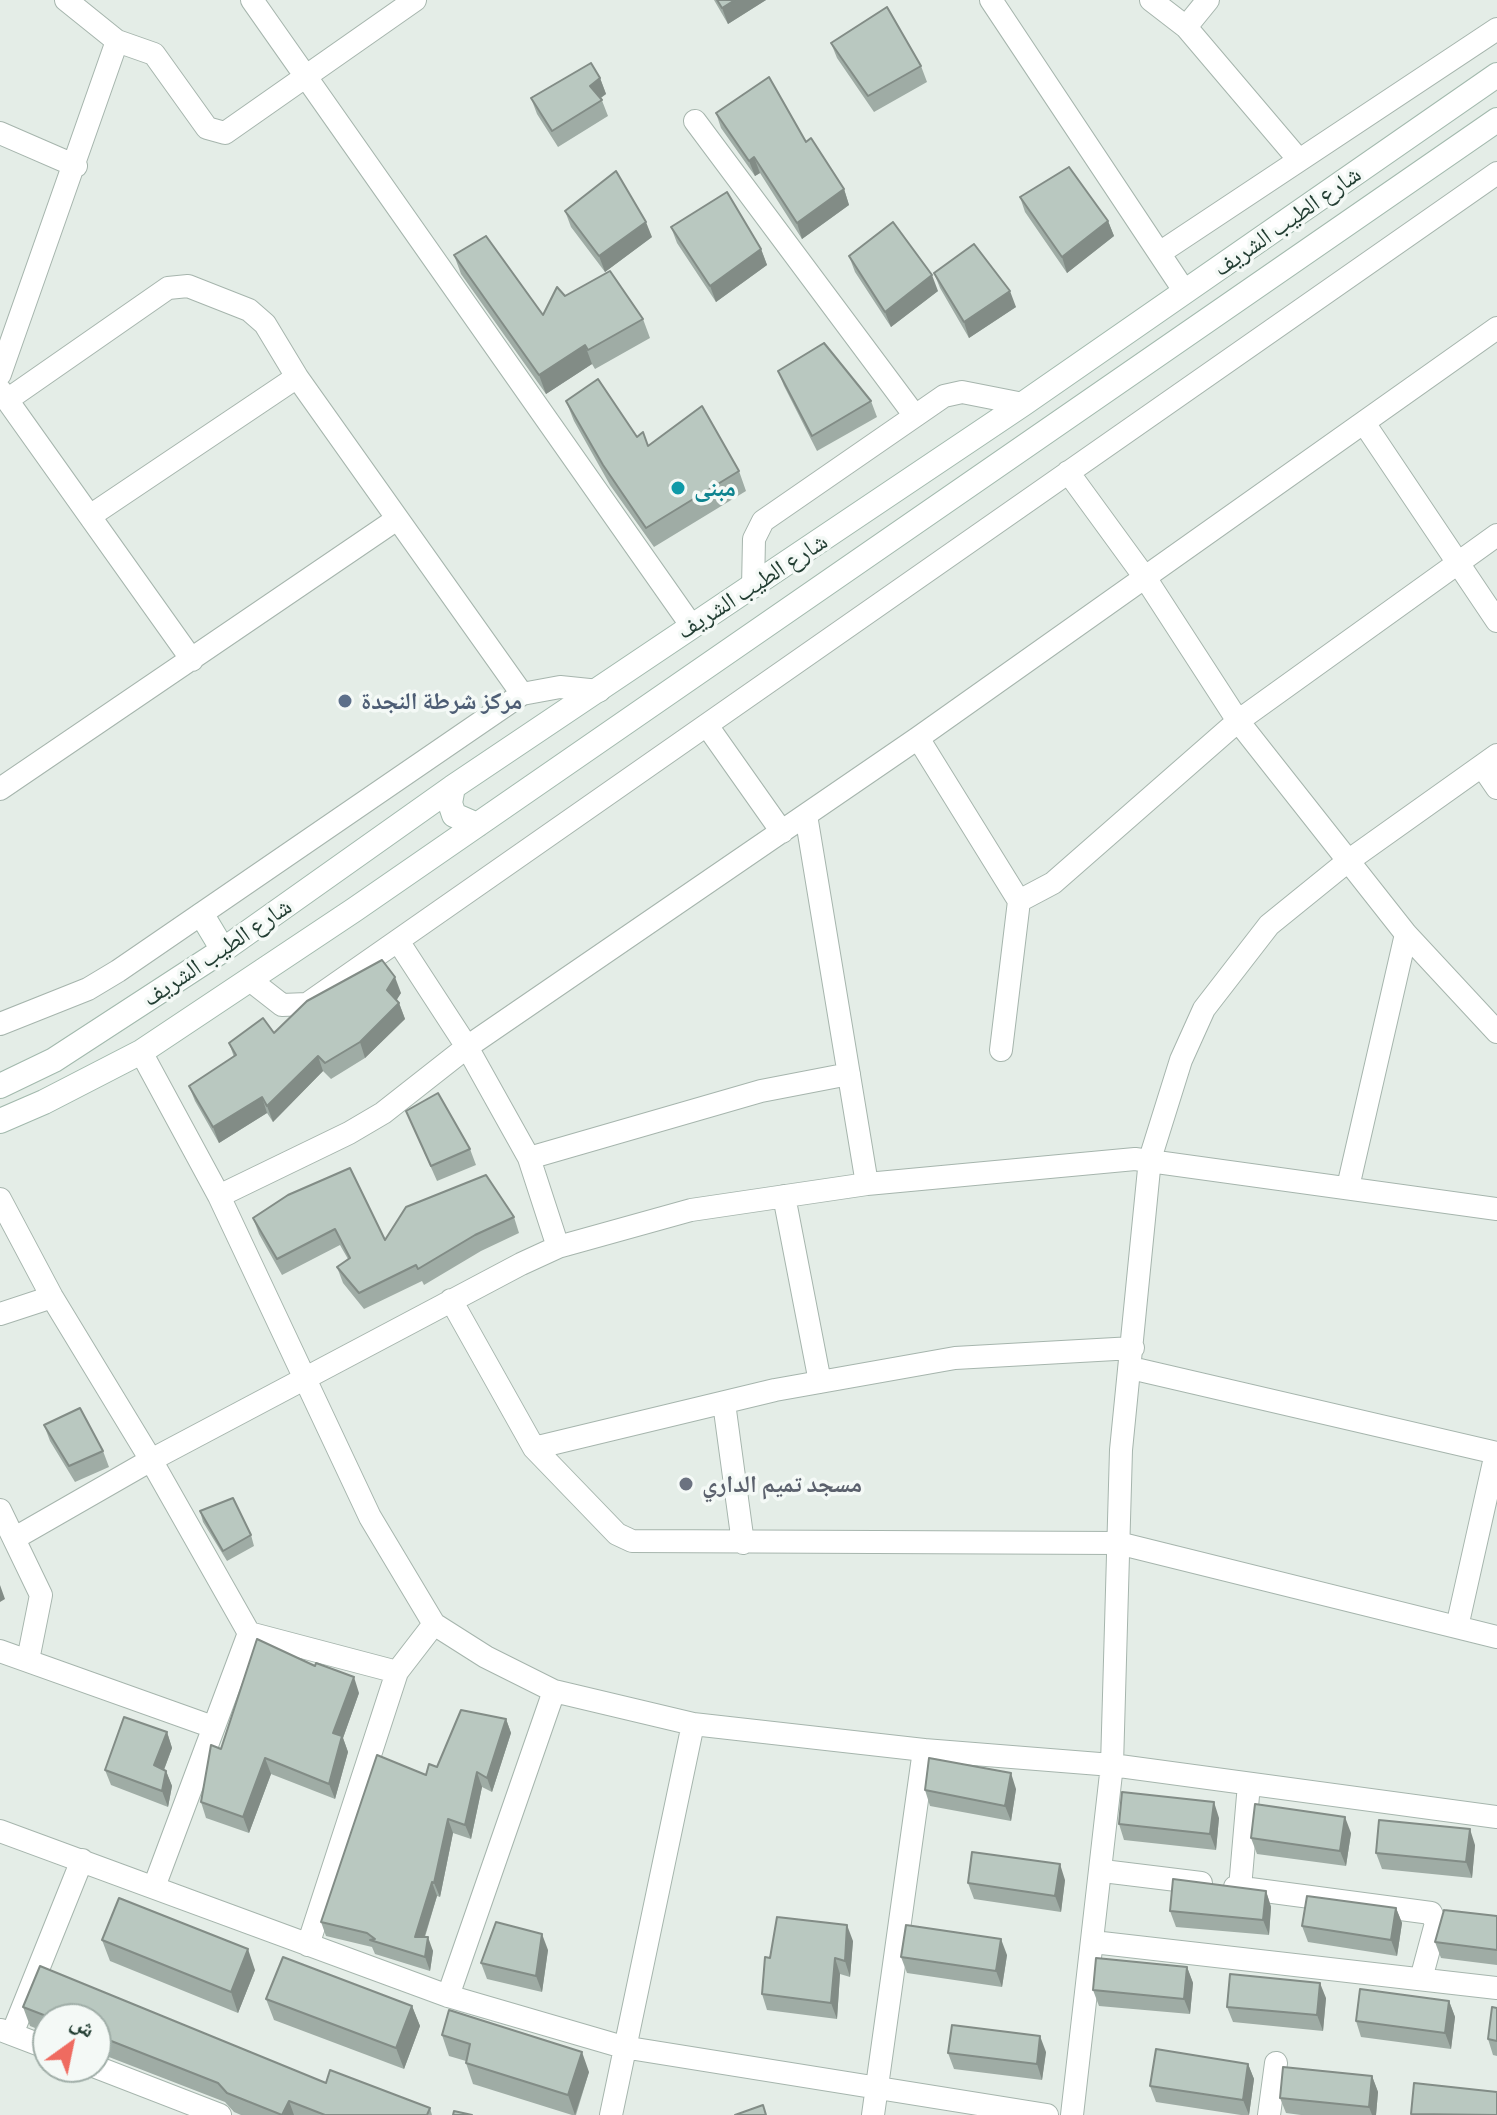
<!DOCTYPE html>
<meta charset="utf-8">
<style>
body{margin:0}
#map{position:relative;width:1497px;height:2115px;overflow:hidden;background:#e4ede7;font-family:Barlow,"Noto Naskh Arabic",sans-serif}
canvas{display:block}
.north{position:absolute;left:32px;top:2003px;width:80px;height:80px;box-sizing:border-box;background:#f4f9f6;border:2px solid #a0aea8;border-radius:50%;rotate:33deg;font-size:22px;font-weight:700;line-height:32px;text-align:center;color:#233e33}
.north::after{content:'';display:block;margin:auto;width:28px;height:36px;background:#ef6b60;clip-path:polygon(50% 0,100% 100%,50% 72%,0 100%)}
</style>
<div id="map">
<canvas width="1497" height="2115"></canvas>
<div class="north">ش</div>
</div>
<script>
const g = document.querySelector('canvas').getContext('2d');
g.lineJoin = 'round';
function toPath(rows) {
  const path = new Path2D();
  for (const r of rows) {
    path.moveTo(r[0], r[1]);
    for (let i = 2; i < r.length; i += 2) path.lineTo(r[i], r[i + 1]);
  }
  return path;
}
function trace(path, color, width, dash) {
  g.strokeStyle = color;
  g.lineWidth = width;
  g.lineCap = dash ? 'butt' : 'round';
  g.setLineDash(dash || []);
  g.stroke(path);
}
function paint(path, color) {
  g.fillStyle = color;
  g.fill(path, 'evenodd');
}
function write(font, color, halo, rows, align = 'center') {
  g.font = font + ' Barlow,"Noto Naskh Arabic",sans-serif';
  g.lineWidth = 7;
  g.setLineDash([]);
  g.textBaseline = 'middle';
  g.strokeStyle = halo;
  g.fillStyle = color;
  for (const [text, x, y, turn = 0] of rows) {
    g.save();
    g.translate(x, y);
    g.rotate((+turn || 0) * Math.PI / 180);
    g.textAlign = isNaN(turn) ? turn : align;
    if (halo) g.strokeText(text, 0, 0);
    g.fillText(text, 0, 0);
    g.restore();
  }
}
const minor = toPath([
 [252,0,691,625],
 [991,0,1185,292],
 [1151,0,1186,27,1299,160],
 [1186,27,1208,0],
 [117,41,154,54,207,128,225,133,415,0],
 [695,121,915,416],
 [0,133,76,166],
 [1161,252,1497,29],
 [0,374,117,41,66,0],
 [0,390,192,660],
 [7,400,168,288,188,286,249,310,265,324,297,377],
 [1364,423,1497,621],
 [1068,472,1146,579,1238,721,1406,934,1497,1032],
 [90,516,297,377,522,694],
 [753,587,754,539,763,521,944,396,962,392,1023,404],
 [708,727,782,832],
 [918,738,1019,901,1001,1050],
 [1482,766,1497,788],
 [0,789,397,519],
 [806,815,867,1184],
 [1019,901,1053,883,1238,721,1497,535],
 [398,941,467,1047,529,1158,558,1247],
 [250,980,282,1005,307,1004,1497,173],
 [0,1024,88,989,118,971,522,694,560,687,599,691],
 [141,1052,219,1196,370,1517,434,1624,486,1657,554,1691,693,1724,924,1750,1112,1765,1497,1817],
 [529,1158,761,1091,849,1074],
 [1348,1187,1406,934],
 [219,1196,349,1133,383,1113,467,1047,918,738,1497,328],
 [784,1196,820,1382],
 [0,1199,52,1297,151,1460,249,1633,154,1887],
 [451,1300,534,1448,617,1534,632,1541,1118,1543,1497,1637],
 [0,1314,52,1297],
 [1131,1368,1497,1453],
 [724,1403,743,1543],
 [534,1448,775,1390,955,1358,1133,1348],
 [0,1510,41,1595,28,1660],
 [15,1538,151,1460,521,1264,558,1247,691,1210,867,1184,1135,1159,1497,1209],
 [1457,1627,1496,1453],
 [249,1633,397,1672],
 [0,1651,213,1727],
 [0,1831,448,1996,623,2047,1047,2115],
 [1103,1871,1201,1883],
 [1235,1887,1431,1913,1436,1923,1421,1979],
 [1240,1888,1249,1784],
 [1093,1942,1497,1988],
 [308,1945,397,1672,434,1624],
 [448,1996,554,1691],
 [1,2030,48,2048],
 [12,2034,82,1860],
 [96,2067,220,2115],
 [611,2115,693,1724],
 [873,2115,924,1750],
 [1072,2115,1112,1765,1121,1450,1150,1159,1181,1060,1204,1009,1269,925,1348,861,1497,755],
 [1269,2115,1276,2063]
]);
const secondary = toPath([
 [453,787,450,803,454,815,477,825],
 [202,915,223,950],
 [0,1086,54,1060,223,950,453,787,1023,404,1497,75],
 [0,1121,44,1102,141,1052,354,910,1497,120]
]);
trace(minor, '#a6b5ad', 24);
trace(secondary, '#a2b9ad', 26);
trace(minor, '#fff', 22);
trace(secondary, '#fff', 24);
paint(toPath([
 [714,0,766,0,728,24],
 [831,43,921,66,927,82,874,112,837,58],
 [600,78,606,94,601,98,608,116,558,147,537,114,531,98],
 [716,113,806,142,844,189,849,205,802,239,760,173,755,176,721,128],
 [1020,197,1108,221,1114,236,1067,273,1025,212],
 [565,211,652,237,605,272,571,227],
 [671,227,761,249,767,265,716,302,677,243],
 [454,255,543,315,565,296,643,319,650,338,595,369,592,364,546,394,461,274],
 [849,256,938,291,891,327,855,272],
 [934,273,1016,307,969,338,940,288],
 [778,371,871,401,877,417,817,451,784,386],
 [566,401,637,437,648,446,739,471,746,491,654,547,610,485,574,421],
 [401,993,396,1000,399,1003,405,1019,365,1058,331,1079,323,1071,273,1122,267,1113,219,1143,195,1101,189,1086,234,1057,229,1043,274,1033],
 [406,1111,470,1149,476,1165,437,1181],
 [288,1195,385,1240,514,1217,519,1233,481,1251,424,1285,422,1281,364,1309,343,1283,337,1267,348,1259,340,1245,282,1275,259,1234,253,1218],
 [44,1425,103,1451,109,1467,75,1482,50,1441],
 [200,1511,251,1535,254,1546,227,1561,203,1522],
 [359,1693,343,1738,348,1752,335,1799,271,1774,249,1833,206,1818,201,1802,221,1749],
 [506,1719,511,1733,492,1792,482,1787,471,1839,453,1833,440,1897,437,1896,425,1937,433,1951,430,1971,375,1954,372,1947,326,1936,321,1922,426,1775],
 [167,1732,172,1748,164,1770,166,1771,172,1786,168,1807,111,1785,105,1770],
 [1016,1789,1011,1821,930,1806,925,1790],
 [1219,1818,1216,1850,1124,1840,1119,1824],
 [1351,1833,1346,1866,1257,1854,1251,1838],
 [1475,1845,1472,1878,1382,1869,1376,1853],
 [1065,1880,1061,1912,974,1899,968,1883],
 [1266,1891,1271,1907,1269,1935,1176,1927,1170,1911],
 [1396,1908,1402,1923,1397,1956,1308,1942,1302,1926],
 [1497,1916,1497,1965,1441,1958,1435,1942],
 [102,1940,255,1970,238,2013,110,1961],
 [853,1941,850,1977,840,1974,837,2019,767,2010,762,1994,770,1958],
 [548,1950,542,1992,487,1979,481,1963],
 [1007,1955,1002,1987,907,1973,901,1957],
 [40,1966,326,2083,330,2070,430,2108,432,2115,241,2115,234,2112,225,2102,96,2052,96,2019,48,2019,48,2033,30,2026,23,2007],
 [1187,1967,1193,1983,1190,2014,1099,2006,1093,1990],
 [1326,1998,1323,2031,1233,2022,1227,2007],
 [266,1999,412,2006,420,2026,404,2069,274,2020],
 [1449,2001,1455,2017,1451,2049,1361,2037,1356,2021],
 [1497,2008,1497,2056,1493,2055,1488,2039],
 [442,2035,589,2072,576,2115,572,2115,473,2084,466,2063,466,2061,449,2056],
 [1046,2052,1042,2080,954,2069,948,2053],
 [1248,2064,1254,2079,1249,2115,1241,2115,1156,2102,1150,2086],
 [1372,2076,1378,2092,1376,2115,1301,2115,1286,2113,1280,2098]
]), '#9faca5');
paint(toPath([
 [735,0,766,0,728,24,722,8],
 [600,78,606,94,596,101,590,86],
 [754,157,760,173,755,176,749,161],
 [844,189,849,205,802,239,797,223],
 [1108,221,1114,236,1067,273,1062,257],
 [646,222,652,237,605,272,599,256],
 [761,249,767,265,716,302,710,286],
 [932,275,938,291,891,327,885,312],
 [1010,291,1016,307,969,338,964,322],
 [585,345,592,364,546,394,539,375],
 [395,977,401,993,393,1006,387,990],
 [399,1003,405,1019,365,1058,360,1042],
 [318,1056,323,1071,273,1122,267,1106],
 [262,1097,267,1113,219,1143,213,1127],
 [0,1585,5,1599,0,1602],
 [354,1677,359,1693,343,1738,348,1752,335,1799,329,1784,333,1733],
 [506,1719,511,1733,492,1792,487,1778],
 [167,1732,172,1748,160,1780,154,1765],
 [265,1758,271,1774,249,1833,243,1817],
 [166,1771,172,1786,168,1807,162,1791],
 [477,1772,482,1787,471,1839,465,1825],
 [1011,1773,1016,1789,1011,1821,1005,1806],
 [1214,1802,1219,1818,1216,1850,1210,1834],
 [1345,1817,1351,1833,1346,1866,1340,1851],
 [448,1819,453,1833,440,1897,434,1883],
 [1470,1829,1475,1845,1472,1878,1466,1862],
 [1060,1864,1065,1880,1061,1912,1055,1896],
 [432,1882,437,1896,420,1951,415,1937],
 [1266,1891,1271,1907,1269,1935,1263,1920],
 [1396,1908,1402,1923,1397,1956,1391,1940],
 [847,1925,853,1941,850,1977,845,1961],
 [542,1934,548,1950,542,1992,536,1976],
 [428,1937,433,1951,430,1971,425,1957],
 [1001,1939,1007,1955,1002,1987,996,1971],
 [248,1949,255,1970,238,2013,231,1992],
 [835,1958,840,1974,837,2019,831,2003],
 [1187,1967,1193,1983,1190,2014,1184,1999],
 [1320,1983,1326,1998,1323,2031,1317,2015],
 [1449,2001,1455,2017,1451,2049,1445,2033],
 [412,2006,420,2026,404,2069,396,2048],
 [1040,2036,1046,2052,1042,2080,1037,2064],
 [582,2052,589,2072,575,2115,568,2095],
 [1248,2064,1254,2079,1249,2115,1243,2100],
 [1372,2076,1378,2092,1376,2115,1372,2115,1369,2107],
 [289,2101,294,2115,283,2115]
]), '#828c86');
const building = toPath([
 [717,0,735,0,722,8,717,0],
 [887,7,921,66,868,96,831,43,887,7],
 [591,63,600,78,590,86,602,100,552,131,531,98,591,63],
 [769,77,806,142,811,138,844,189,797,223,754,157,749,161,716,113,769,77],
 [1069,167,1108,221,1062,257,1020,197,1069,167],
 [616,171,646,222,599,256,565,211,616,171],
 [727,192,761,249,710,286,671,227,727,192],
 [893,222,932,275,885,312,849,256,893,222],
 [486,236,543,315,557,287,565,296,610,271,643,319,588,350,585,345,539,375,454,255,486,236],
 [974,244,1010,291,964,322,934,273,974,244],
 [824,343,871,401,812,436,778,371,824,343],
 [598,379,637,437,643,432,648,446,702,406,739,471,646,528,603,465,566,401,598,379],
 [382,960,395,977,387,990,399,1003,360,1042,325,1063,318,1056,267,1106,262,1097,213,1127,189,1086,236,1055,229,1043,263,1018,274,1033,307,1001,382,960],
 [438,1093,470,1149,431,1166,406,1111,438,1093],
 [350,1168,385,1240,406,1207,486,1175,514,1217,475,1235,418,1269,416,1265,359,1293,337,1267,350,1258,335,1229,277,1259,253,1218,288,1195,350,1168],
 [80,1408,103,1451,69,1466,44,1425,80,1408],
 [233,1498,251,1535,223,1551,200,1511,233,1498],
 [257,1639,315,1666,316,1663,354,1677,333,1733,342,1736,329,1784,265,1758,243,1817,201,1802,211,1745,221,1749,257,1639],
 [461,1710,506,1719,487,1778,477,1772,465,1825,448,1819,434,1883,432,1882,415,1937,428,1937,425,1957,370,1940,375,1939,367,1933,321,1922,377,1755,426,1775,429,1764,437,1767,461,1710],
 [124,1717,167,1732,154,1765,166,1771,162,1791,105,1770,124,1717],
 [929,1758,1011,1773,1005,1806,925,1790,929,1758],
 [1122,1792,1214,1802,1210,1834,1119,1824,1122,1792],
 [1255,1804,1345,1817,1340,1851,1251,1838,1255,1804],
 [1379,1820,1470,1829,1466,1862,1376,1853,1379,1820],
 [972,1852,1060,1864,1055,1896,968,1883,972,1852],
 [1173,1879,1266,1891,1263,1920,1170,1911,1173,1879],
 [1307,1896,1396,1908,1391,1940,1302,1926,1307,1896],
 [119,1898,248,1949,231,1992,102,1940,119,1898],
 [1444,1910,1497,1916,1497,1950,1435,1942,1444,1910],
 [777,1917,847,1925,845,1961,835,1958,831,2003,762,1994,765,1957,770,1958,777,1917],
 [496,1922,542,1934,536,1976,481,1963,496,1922],
 [906,1925,1001,1939,996,1971,901,1957,906,1925],
 [283,1957,412,2006,396,2048,266,1999,283,1957],
 [1096,1958,1187,1967,1184,1999,1093,1990,1096,1958],
 [40,1966,326,2083,330,2070,430,2108,427,2115,325,2115,289,2101,282,2115,227,2093,218,2083,96,2035,96,2019,54,2019,23,2007,40,1966],
 [1230,1974,1320,1983,1317,2015,1227,2007,1230,1974],
 [1360,1989,1449,2001,1445,2033,1356,2021,1360,1989],
 [1492,2007,1497,2008,1497,2041,1488,2039,1492,2007],
 [449,2010,582,2052,568,2095,466,2063,470,2044,442,2035,449,2010],
 [952,2025,1040,2036,1037,2064,948,2053,952,2025],
 [1156,2049,1248,2064,1243,2100,1150,2086,1156,2049],
 [1283,2067,1372,2076,1369,2107,1280,2098,1283,2067],
 [1414,2083,1497,2092,1497,2115,1411,2114,1414,2083],
 [763,2105,766,2115,735,2115,763,2105],
 [454,2111,472,2115,453,2115,454,2111]
]);
paint(building, '#b9c8c0');
trace(building, '#828c86', 2);
for (const [x, y, r, color] of [
 [678,488,8,"#0f9aa8"],
 [345,701,8,"#5c6f8a"],
 [686,1484,8,"#6b7280"]
]) {
  const dot = new Path2D();
  dot.arc(x, y, r, 0, 2 * Math.PI);
  g.fillStyle = color;
  g.fill(dot);
  trace(dot, '#f4f9f6', 3);
}
write('24px', '#233e33', '#f4f9f6', [
 ["شارع الطيب الشريف",1287,221,-35],
 ["شارع الطيب الشريف",752,586,-33],
 ["شارع الطيب الشريف",217,952,-34]
]);
write('bold 24px', '#0d838f', '#f4f9f6', [
 ["مبنى",694,488]
], 'left');
write('bold 24px', '#4e5e75', '#f4f9f6', [
 ["مركز شرطة النجدة",361,701]
], 'left');
write('bold 24px', '#5b616d', '#f4f9f6', [
 ["مسجد تميم الداري",702,1484]
], 'left');
</script>
